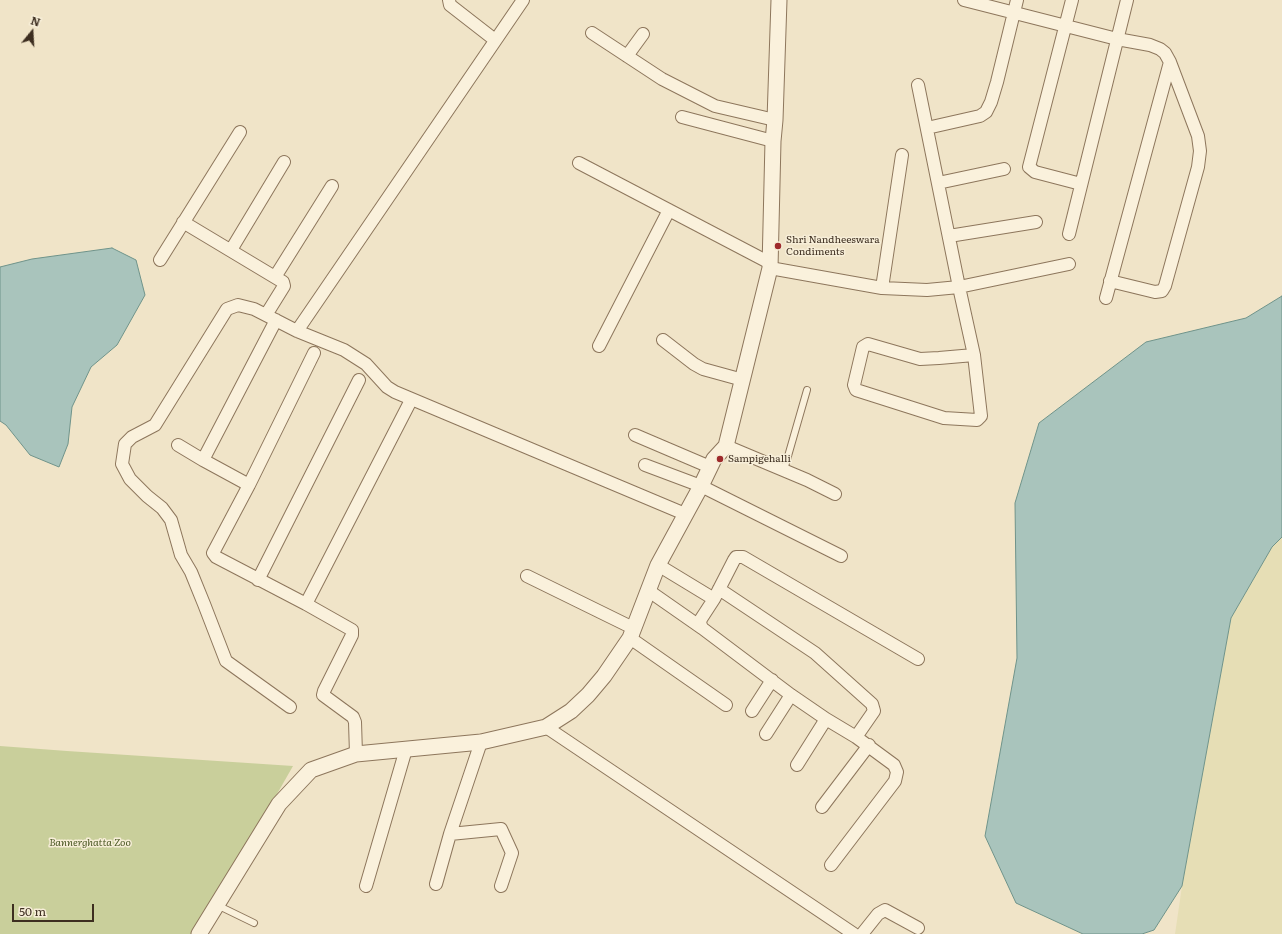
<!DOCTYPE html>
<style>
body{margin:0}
#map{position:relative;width:1282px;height:934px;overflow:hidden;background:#f0e4c8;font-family:Literata,serif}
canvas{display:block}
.north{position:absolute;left:12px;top:12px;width:40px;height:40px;-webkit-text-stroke:3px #f7eed8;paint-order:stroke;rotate:18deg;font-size:11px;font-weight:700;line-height:16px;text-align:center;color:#3d2e20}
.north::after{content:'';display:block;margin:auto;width:14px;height:18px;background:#3d2e20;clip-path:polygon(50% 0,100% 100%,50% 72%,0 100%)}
.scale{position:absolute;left:12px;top:904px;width:82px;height:18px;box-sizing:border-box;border:2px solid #3d2e20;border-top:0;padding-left:5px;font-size:12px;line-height:14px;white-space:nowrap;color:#3d2e20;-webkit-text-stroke:3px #f7eed8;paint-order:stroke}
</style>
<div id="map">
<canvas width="1282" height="934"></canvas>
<div class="north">N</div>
<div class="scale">50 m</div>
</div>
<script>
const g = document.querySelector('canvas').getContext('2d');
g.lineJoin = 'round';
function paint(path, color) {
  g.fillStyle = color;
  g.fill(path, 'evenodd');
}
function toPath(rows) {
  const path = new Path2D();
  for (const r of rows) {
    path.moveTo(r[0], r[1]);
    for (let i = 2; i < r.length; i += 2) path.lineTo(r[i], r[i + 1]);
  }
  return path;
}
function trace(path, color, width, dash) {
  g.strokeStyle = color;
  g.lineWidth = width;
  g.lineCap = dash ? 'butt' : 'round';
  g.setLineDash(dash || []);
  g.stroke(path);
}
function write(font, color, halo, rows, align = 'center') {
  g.font = font + ' Literata,serif';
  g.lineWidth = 3;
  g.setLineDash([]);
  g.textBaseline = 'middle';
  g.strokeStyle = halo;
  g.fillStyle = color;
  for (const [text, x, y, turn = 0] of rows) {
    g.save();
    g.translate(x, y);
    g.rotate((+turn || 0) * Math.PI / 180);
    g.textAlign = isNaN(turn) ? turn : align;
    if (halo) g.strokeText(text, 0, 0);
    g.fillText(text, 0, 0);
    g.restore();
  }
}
paint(toPath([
 [1282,537,1282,934,1175,934,1182,886,1231,618,1272,547]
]), '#e6deb5');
paint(toPath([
 [0,746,67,751,293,766,221,892,192,934,0,934]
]), '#c9cf9b');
const water = toPath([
 [112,248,136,260,145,295,117,345,91,367,72,407,68,444,59,467,30,455,6,425,0,421,0,267,32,259,112,248],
 [1282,296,1282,537,1272,547,1231,618,1182,886,1154,930,1142,934,1083,934,1016,903,985,836,1017,658,1015,503,1039,423,1146,342,1246,318,1282,296]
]);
paint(water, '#a9c4bc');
trace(water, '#6f938a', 1);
const service = toPath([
 [784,470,807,390],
 [217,905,254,923]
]);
const minor = toPath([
 [449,0,450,5,495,40],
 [964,0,1117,39,1150,45,1160,49,1165,53,1170,62,1198,136,1200,151,1198,167,1165,286,1162,291,1155,292,1110,281],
 [1072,0,1029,167,1035,172,1081,184],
 [592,33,662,79,715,106,775,120],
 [627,56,643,34],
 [918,85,959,287,974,355,981,416,977,420,944,418,856,390,854,385,863,347,868,344,920,359,939,358,974,355],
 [682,117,773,141],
 [927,128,980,116,986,112,991,102,997,82,1017,0],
 [579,163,770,263],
 [938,183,1004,169],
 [183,222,283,282,284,286,266,315],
 [1069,234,1127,0],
 [949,236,1036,222],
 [231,250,284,162],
 [160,260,240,132],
 [770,268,882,288,927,290,959,287,1069,264],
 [275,277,332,186],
 [882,288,902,155],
 [1106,298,1170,62],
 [276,320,203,460,249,485,213,553,216,557,306,604,352,630,352,635,324,691,323,695,353,717,355,722,356,754],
 [297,331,523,0],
 [663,340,694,364,703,369,743,380],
 [599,346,669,210],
 [635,435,710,467],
 [178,445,203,460],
 [726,446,807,480,835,494],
 [645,465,701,486,841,556],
 [249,485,314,353],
 [658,565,714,599],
 [527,576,633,628],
 [258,580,359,380],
 [719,589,815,653,872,704,874,711,856,737],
 [649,591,702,628],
 [306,604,409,404],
 [630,638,726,705],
 [290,707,226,661,204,604,191,572,181,555,171,520,162,508,147,496,130,479,122,464,125,444,132,437,155,425,227,309,238,305,254,309,297,331,344,350,366,364,387,387,395,392,685,514],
 [752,711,772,680],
 [546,727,854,934],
 [766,734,791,695],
 [797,765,826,719],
 [822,807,869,745],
 [450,834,501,829,512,853,501,886],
 [831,865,895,781,897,772,894,765,856,737,826,719,791,695,702,628,700,623,701,619,714,599,734,560,736,557,743,557,918,659],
 [436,884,450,834,481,742],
 [366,886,406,749],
 [862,934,878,914,885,910,918,928]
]);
const tertiary = toPath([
 [199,934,279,804,311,770,356,754,481,742,546,727,571,711,588,695,604,676,630,638,658,565,701,486,714,459,726,446,770,268,773,141,775,120,779,0]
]);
trace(service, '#8d765c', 8);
trace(minor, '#8d765c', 14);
trace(tertiary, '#8d765c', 17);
trace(service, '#faf1dc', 6);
trace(minor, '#faf1dc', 12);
trace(tertiary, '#faf1dc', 15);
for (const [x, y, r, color] of [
 [778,246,4,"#9e2a2b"],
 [720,459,4,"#9e2a2b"]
]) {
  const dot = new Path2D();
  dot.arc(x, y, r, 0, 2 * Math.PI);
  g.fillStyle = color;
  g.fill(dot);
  trace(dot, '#f7eed8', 1.5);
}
write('10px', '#3d2e20', '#f7eed8', [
 ["Shri Nandheeswara",786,240],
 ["Condiments",786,252],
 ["Sampigehalli",728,459]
], 'left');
write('italic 10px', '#4d5a26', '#f7eed8', [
 ["Bannerghatta Zoo",90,843]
]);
</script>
